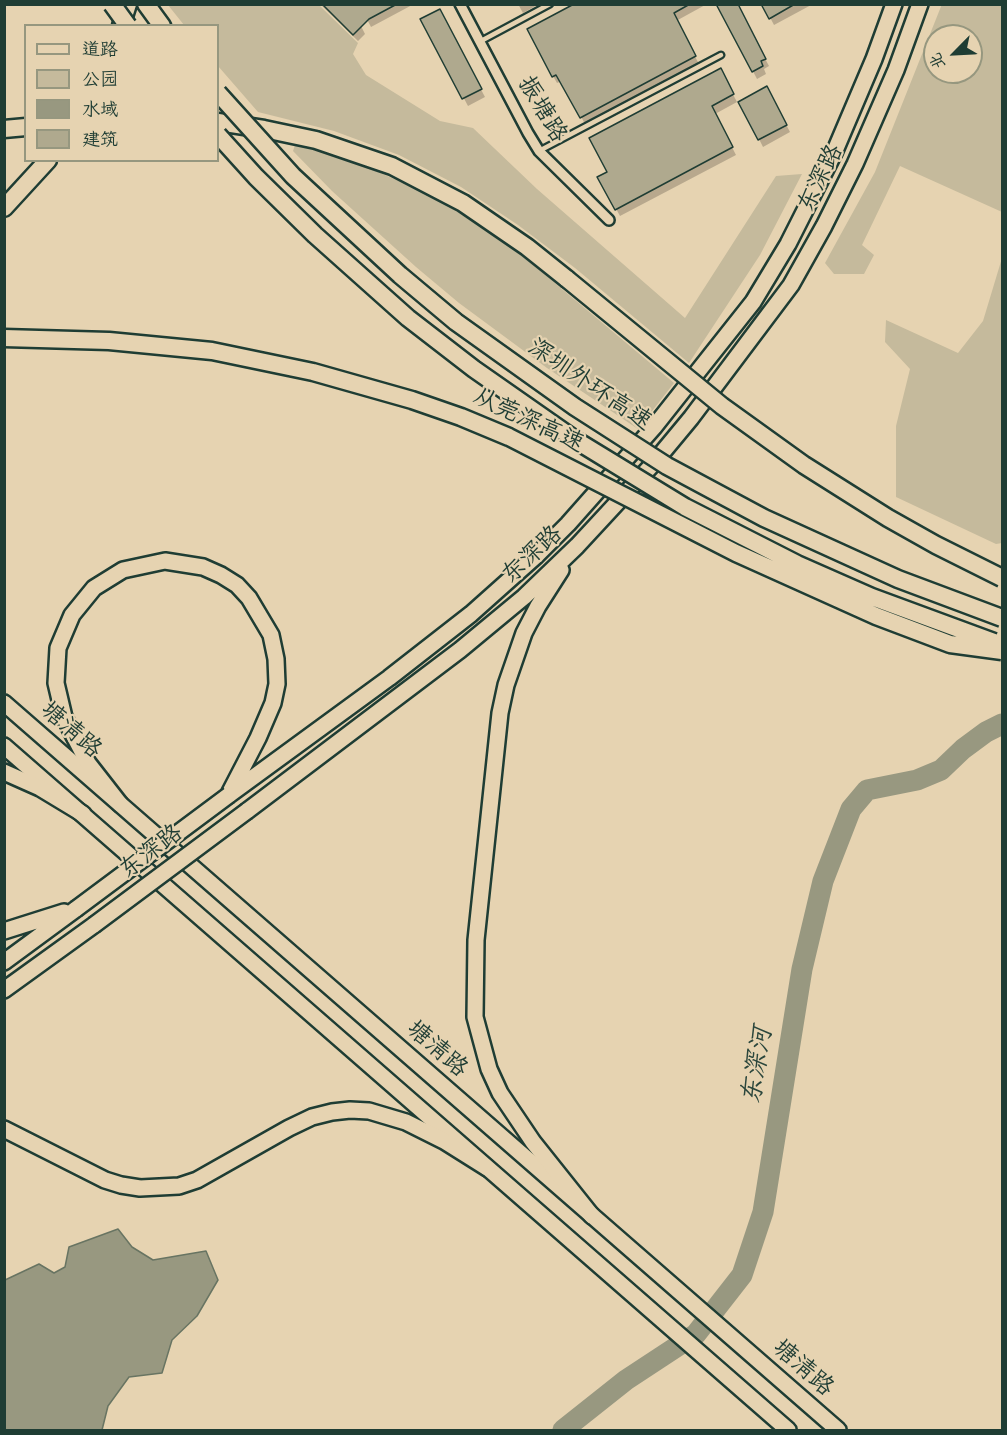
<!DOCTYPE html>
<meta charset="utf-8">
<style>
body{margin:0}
#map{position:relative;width:1007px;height:1435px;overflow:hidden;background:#e6d3b1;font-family:Mynerve,"LXGW WenKai TC",sans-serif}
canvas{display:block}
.frame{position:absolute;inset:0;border:6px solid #1f3d34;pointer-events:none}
.legend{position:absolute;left:24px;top:24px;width:195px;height:138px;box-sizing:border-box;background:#e6d3b1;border:2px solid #96977f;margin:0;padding:8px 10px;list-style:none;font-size:18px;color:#1f3d34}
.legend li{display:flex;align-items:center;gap:12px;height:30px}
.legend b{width:30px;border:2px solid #96977f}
.north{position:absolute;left:923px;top:24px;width:60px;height:60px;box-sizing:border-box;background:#e6d3b1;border:2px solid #96977f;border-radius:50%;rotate:246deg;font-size:16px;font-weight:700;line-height:24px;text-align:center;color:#1f3d34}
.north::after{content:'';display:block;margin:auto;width:21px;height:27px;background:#1f3d34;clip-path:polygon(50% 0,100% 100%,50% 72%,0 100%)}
</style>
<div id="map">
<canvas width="1007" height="1435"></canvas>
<div class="frame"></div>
<ul class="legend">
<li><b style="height:8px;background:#e6d3b1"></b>道路</li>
<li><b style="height:16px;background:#c5ba9c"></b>公园</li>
<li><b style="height:16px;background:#989880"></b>水域</li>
<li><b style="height:16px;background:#afa98e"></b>建筑</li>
</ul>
<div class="north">北</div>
</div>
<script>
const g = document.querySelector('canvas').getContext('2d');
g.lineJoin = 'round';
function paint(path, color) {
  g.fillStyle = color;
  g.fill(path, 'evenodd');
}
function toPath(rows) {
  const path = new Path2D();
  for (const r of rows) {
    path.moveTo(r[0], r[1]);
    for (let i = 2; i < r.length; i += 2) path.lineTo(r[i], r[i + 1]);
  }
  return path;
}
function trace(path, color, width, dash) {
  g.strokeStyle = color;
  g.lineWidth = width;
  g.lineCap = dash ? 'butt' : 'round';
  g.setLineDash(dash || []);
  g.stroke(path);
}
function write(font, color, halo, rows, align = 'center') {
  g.font = font + ' Mynerve,"LXGW WenKai TC",sans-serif';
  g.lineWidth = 4.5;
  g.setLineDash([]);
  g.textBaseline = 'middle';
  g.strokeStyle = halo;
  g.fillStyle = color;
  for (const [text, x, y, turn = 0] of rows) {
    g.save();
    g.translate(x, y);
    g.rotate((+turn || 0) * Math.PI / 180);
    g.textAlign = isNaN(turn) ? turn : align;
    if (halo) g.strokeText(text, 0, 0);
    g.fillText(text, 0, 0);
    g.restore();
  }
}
paint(toPath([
 [942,4,1002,5,1002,212,900,166,862,245,874,255,864,274,834,274,825,263,875,172],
 [935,36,971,36,971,72,935,72],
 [168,5,319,5,358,43,353,54,366,75,440,121,473,128,537,189,685,318,776,176,802,174,760,255,689,363,575,268,518,225,461,187,399,155,334,131,258,112,218,66,218,26,184,25],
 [295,145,322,152,376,171,428,194,453,209,500,240,531,263,674,383,638,429,547,368,459,303,416,267,332,191,293,151],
 [1002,258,1002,543,996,544,896,497,896,426,910,369,885,342,886,320,958,353,983,321]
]), '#c5ba9c');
const water = toPath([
 [118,1229,132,1247,153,1260,206,1251,218,1280,197,1316,172,1340,162,1373,129,1377,108,1406,102,1430,5,1430,5,1280,39,1264,54,1273,65,1267,69,1247,118,1229]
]);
paint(water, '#989880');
trace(water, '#687462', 1.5);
paint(toPath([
 [320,4,340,4,361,26,365,34,358,41],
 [359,4,414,4,371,27],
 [518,4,539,4,523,13],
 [577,4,707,4,676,21,699,64,585,124,562,81,557,83,553,76],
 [718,4,738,8,769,66,764,69,766,74,757,79],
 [763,4,813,4,774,25],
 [439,11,485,97,468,106,422,20],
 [720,70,737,102,715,114,736,155,620,216,599,178,609,172],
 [771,96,790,132,763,147,759,139]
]), '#0003');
trace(toPath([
 [563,1430,626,1380,696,1334,742,1275,763,1212,802,969,823,881,851,809,867,790,917,780,941,770,963,749,986,732,1002,724]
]), '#989880', 21);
const building = toPath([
 [322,4,397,4,369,19,353,35,322,4],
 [574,4,690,4,674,13,696,56,580,118,556,75,552,77,527,29,574,4],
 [716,4,738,4,766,59,761,61,763,66,752,72,716,4],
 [761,4,795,4,769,19,761,4],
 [440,9,482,89,462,99,420,19,440,9],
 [721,68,734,94,712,106,733,147,615,210,597,177,607,172,589,138,721,68],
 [767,86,787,125,758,140,738,102,767,86]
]);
paint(building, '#afa98e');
trace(building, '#1f3d34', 1.5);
const service = toPath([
 [481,41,550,4],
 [539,151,721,55]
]);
const minor = toPath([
 [460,4,528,133,539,151,609,220]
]);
const primary = toPath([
 [4,703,838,1430],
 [4,746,788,1430]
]);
const trunk = toPath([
 [561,570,538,606,524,633,506,685,500,713,476,940,475,1017,489,1069,500,1093,533,1142,592,1216],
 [4,772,40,788,83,814],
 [229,795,389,678,471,614,536,556,568,524,654,427,753,302,788,244,834,153,874,59,894,4],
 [120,804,88,763,64,717,56,683,58,648,72,615,94,588,123,570,165,561,203,567,221,575,237,585,249,598,271,635,276,659,277,684,273,703,258,738,230,792],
 [247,811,460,650,524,597,577,546,652,465,691,418,791,285,824,226,855,164,896,70,920,4],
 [4,931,64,912],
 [4,962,76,909],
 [4,990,94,925],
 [4,1129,105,1180,121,1185,140,1188,179,1186,197,1180,289,1128,312,1117,332,1112,350,1110,369,1111,406,1122,444,1141,487,1168]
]);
const motorway = toPath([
 [146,4,162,26],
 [121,26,128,4],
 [218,122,264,129,316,140,392,166,463,203,527,247,567,279],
 [4,129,26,127],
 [4,208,48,160]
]);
trace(service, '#1f3d34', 9);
trace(minor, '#1f3d34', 14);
trace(primary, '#1f3d34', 20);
trace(trunk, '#1f3d34', 20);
trace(motorway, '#1f3d34', 21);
trace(service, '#e6d3b1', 4.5);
trace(minor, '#e6d3b1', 9);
trace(primary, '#e6d3b1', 15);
trace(trunk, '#e6d3b1', 15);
trace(motorway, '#e6d3b1', 16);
const trunkBridge = toPath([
 [76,909,229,795],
 [94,925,247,811]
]);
const motorwayBridge = toPath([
 [112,4,128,26],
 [218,93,293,176,400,275,456,322,575,407,667,466,764,518,898,579,1002,618],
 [218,135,256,177,315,235,408,318,474,369,577,441,685,507,797,564,872,597,994,642],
 [567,279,722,406,804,465,888,518,936,545,1002,578],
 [4,338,109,341,212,351,313,372,412,400,461,417,509,437,736,553,876,616,950,644,1002,651]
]);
trace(trunkBridge, '#1f3d34', 20, []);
trace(motorwayBridge, '#1f3d34', 21, []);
trace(trunkBridge, '#e6d3b1', 15);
trace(motorwayBridge, '#e6d3b1', 16);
write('24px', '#1f3d34', '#e6d3b1', [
 ["振塘路",541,110,59],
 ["东深路",822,179,-64],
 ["深圳外环高速",589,386,34],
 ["从莞深高速",528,422,25],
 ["东深路",533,556,-43],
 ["塘清路",70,731,41],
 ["东深路",152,853,-37],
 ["塘清路",436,1050,41],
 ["塘清路",802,1369,41]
]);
write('italic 26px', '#2b463c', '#e6d3b1', [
 ["东深河",759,1066,-81]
]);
</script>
